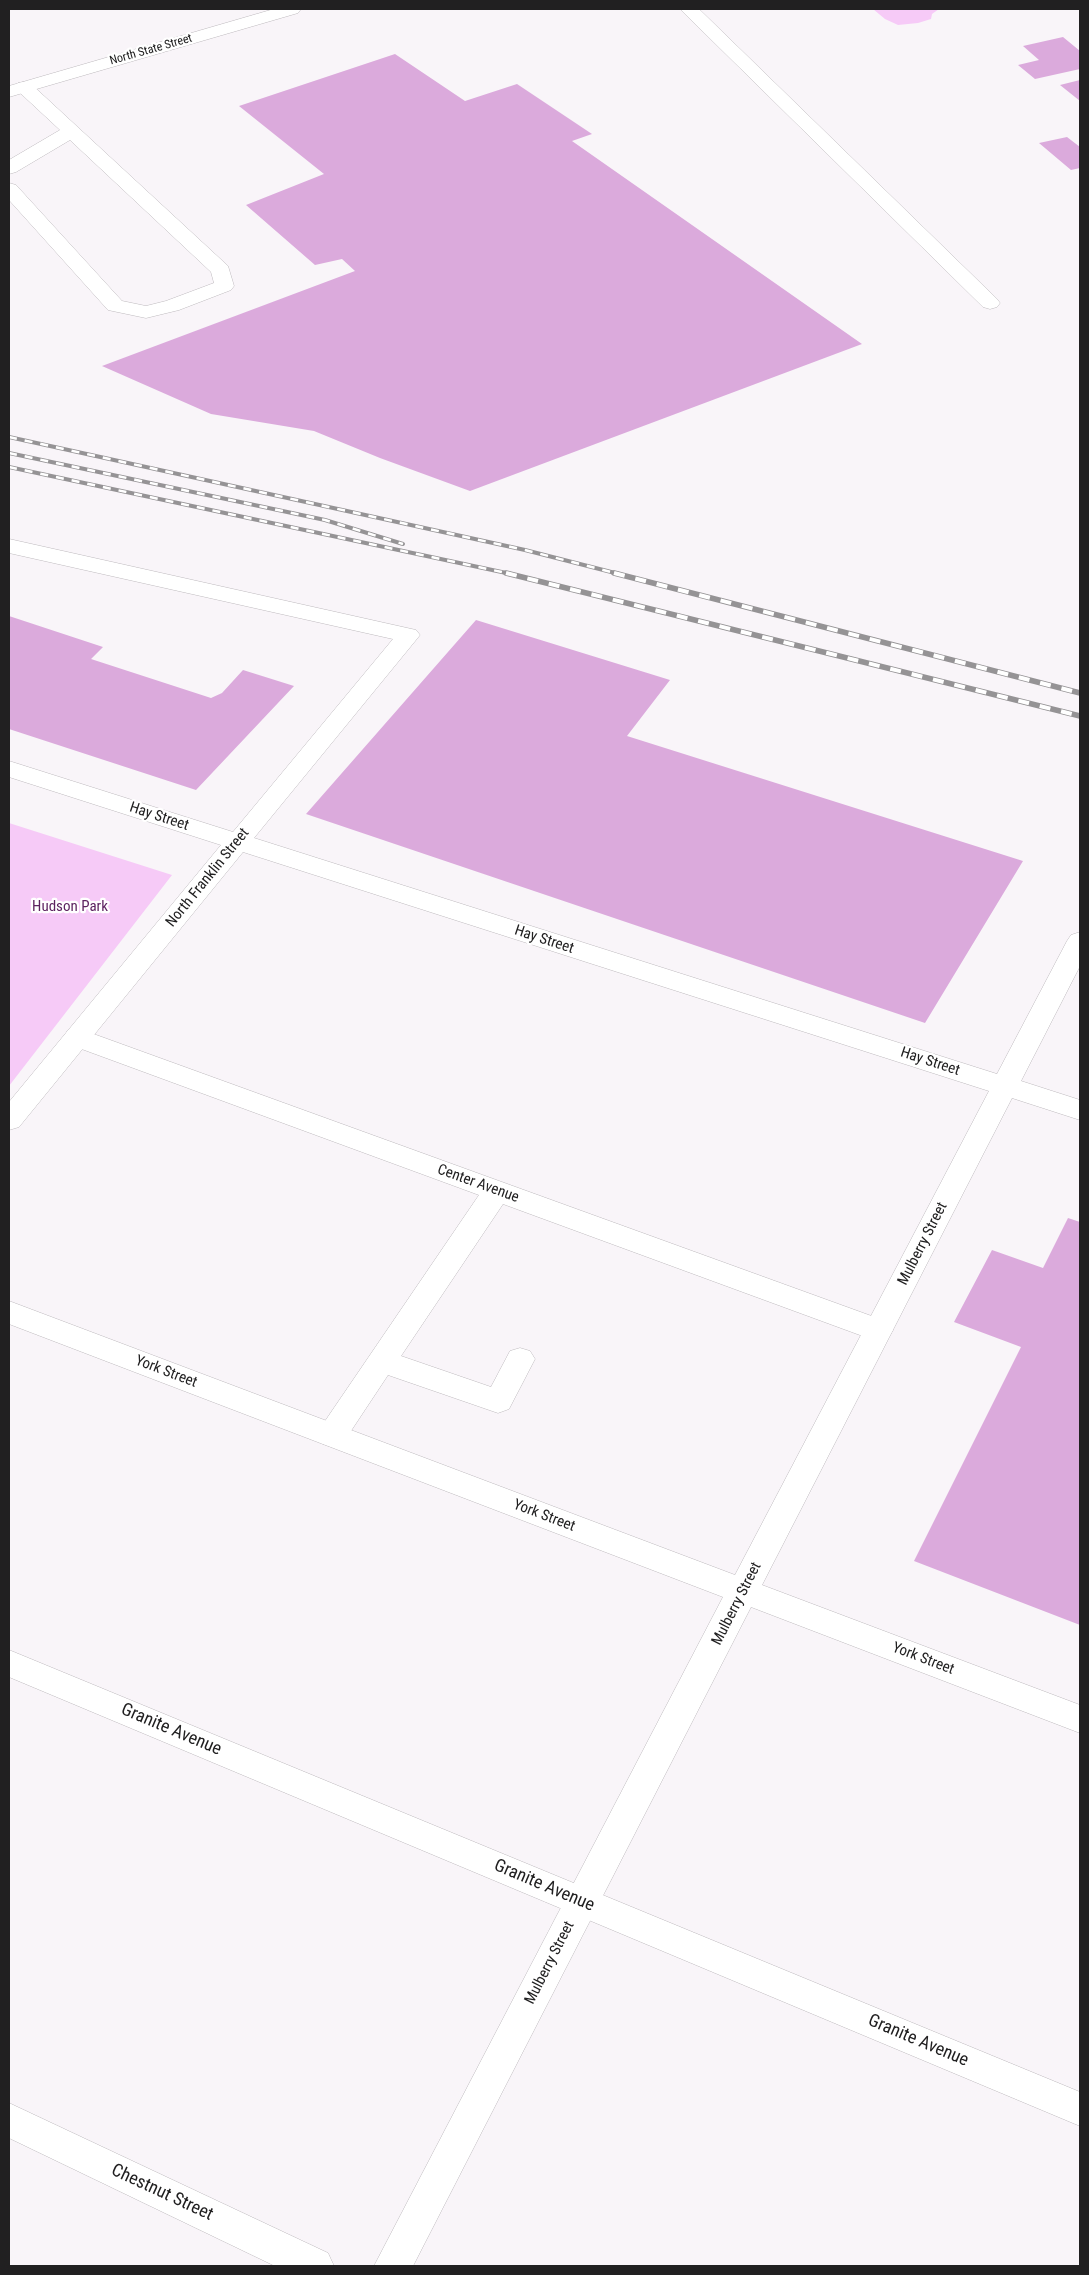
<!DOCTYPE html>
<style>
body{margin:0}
#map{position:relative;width:1089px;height:2275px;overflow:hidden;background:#f9f5f9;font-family:"Roboto Condensed",sans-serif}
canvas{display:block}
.frame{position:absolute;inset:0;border:10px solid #212021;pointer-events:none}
</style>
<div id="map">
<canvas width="1089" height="2275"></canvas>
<div class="frame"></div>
</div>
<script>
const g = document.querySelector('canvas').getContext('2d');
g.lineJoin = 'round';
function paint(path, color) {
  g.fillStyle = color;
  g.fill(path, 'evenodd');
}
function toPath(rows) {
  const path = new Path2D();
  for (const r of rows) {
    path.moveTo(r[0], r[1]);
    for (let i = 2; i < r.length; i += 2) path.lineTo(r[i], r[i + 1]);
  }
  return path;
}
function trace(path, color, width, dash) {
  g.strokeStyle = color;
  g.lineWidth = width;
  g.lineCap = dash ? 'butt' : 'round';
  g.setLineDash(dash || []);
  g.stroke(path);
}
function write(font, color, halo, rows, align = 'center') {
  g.font = font + ' "Roboto Condensed",sans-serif';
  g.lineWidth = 4.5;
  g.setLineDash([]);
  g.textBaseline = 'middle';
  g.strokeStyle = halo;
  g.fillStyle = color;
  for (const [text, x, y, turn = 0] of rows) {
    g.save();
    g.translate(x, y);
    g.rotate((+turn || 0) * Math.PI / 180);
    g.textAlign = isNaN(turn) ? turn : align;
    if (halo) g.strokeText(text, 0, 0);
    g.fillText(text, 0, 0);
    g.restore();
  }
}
paint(toPath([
 [873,9,939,9,932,14,931,19,918,23,898,25,885,19],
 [9,823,172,875,9,1086]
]), '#f6caf7');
paint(toPath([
 [1063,37,1080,51,1080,69,1035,79,1018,65,1039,60,1023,46],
 [395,54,465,101,517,84,592,134,572,141,862,344,470,491,380,458,314,431,211,414,102,366,355,271,342,259,315,265,246,205,324,174,239,106],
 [1080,80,1080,101,1060,85],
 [1067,137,1080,147,1080,168,1071,170,1039,143],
 [9,616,103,647,91,659,211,698,222,693,243,670,294,686,196,790,9,729],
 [476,620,670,680,627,736,1023,861,925,1023,306,814],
 [1068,1218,1080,1222,1080,1625,914,1561,1021,1347,954,1322,992,1250,1043,1268]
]), '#dbaadc');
const lane = toPath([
 [680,9,699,9,997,299,1000,303,997,307,990,309,983,307,680,9],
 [24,82,30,83,228,266,234,286,231,290,179,310,146,318,108,310,9,200,9,183,16,185,122,301,146,306,166,301,214,283,211,272,70,140,16,172,9,174,9,160,60,130,18,91,15,87,18,83,24,82],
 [77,1028,888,1322,893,1330,888,1338,878,1341,868,1338,503,1204,401,1356,491,1387,510,1351,520,1348,530,1351,535,1359,509,1409,498,1413,388,1375,343,1443,332,1447,321,1443,317,1435,321,1427,479,1195,68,1044,64,1037,68,1030,77,1028],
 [9,1650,1080,2092,1080,2126,9,1677,9,1650]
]);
const street = toPath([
 [274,9,301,9,298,13,9,97,9,86,274,9],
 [9,539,416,630,420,635,416,640,254,838,997,1074,1067,941,1071,935,1080,932,1080,966,1021,1081,1080,1100,1080,1120,1012,1098,762,1585,1080,1705,1080,1733,751,1607,413,2266,374,2266,723,1597,9,1324,9,1301,735,1575,989,1091,243,852,19,1127,9,1130,9,1102,221,845,9,777,9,761,233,832,393,639,9,553,9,539],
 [9,2103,328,2253,334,2266,275,2266,9,2138,9,2103]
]);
trace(lane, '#bebabe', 1);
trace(street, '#bebabe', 1);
paint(lane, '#fff');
paint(street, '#fff');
const railFar1 = toPath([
 [9,437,525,550,619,574],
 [9,453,325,520,403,544],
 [9,467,511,574]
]);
const rail = toPath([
 [506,573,1080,716],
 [614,573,1080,693]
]);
trace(railFar1, '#959395', 4);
trace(rail, '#959395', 5.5);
trace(railFar1, '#fff', 2.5, [8]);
trace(rail, '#fff', 4, [11]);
write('12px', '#212021', '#fff', [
 ["North State Street",151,50,-16]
]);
write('15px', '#212021', '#fff', [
 ["Hay Street",159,817,18],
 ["North Franklin Street",208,878,-51],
 ["Hay Street",544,940,18],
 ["Hay Street",930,1062,18],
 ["Center Avenue",478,1184,20],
 ["Mulberry Street",923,1244,-63],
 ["York Street",166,1372,21],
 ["York Street",544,1516,21],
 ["Mulberry Street",737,1604,-63],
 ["York Street",923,1659,21],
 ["Mulberry Street",550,1963,-63]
]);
write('15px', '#5d2360', '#fff', [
 ["Hudson Park",70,907]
]);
write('18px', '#212021', '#fff', [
 ["Granite Avenue",171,1730,23],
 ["Granite Avenue",544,1886,23],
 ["Granite Avenue",918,2041,23],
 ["Chestnut Street",162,2193,25]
]);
</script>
